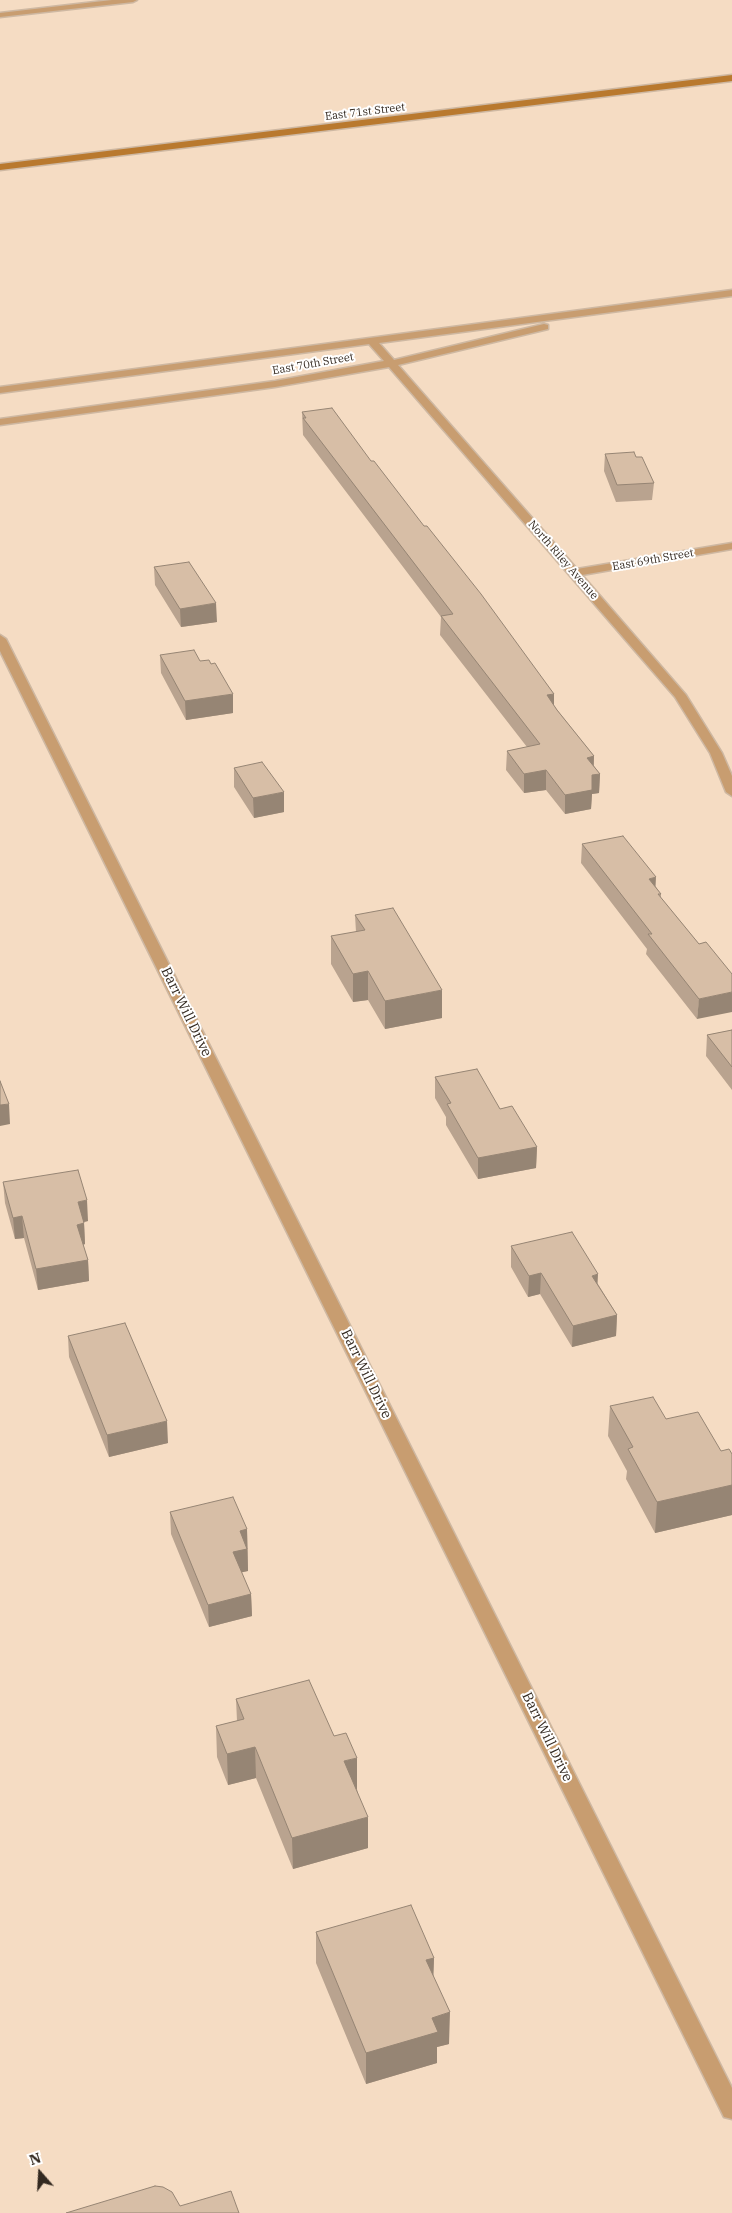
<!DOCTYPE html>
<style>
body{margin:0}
#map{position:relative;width:732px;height:2213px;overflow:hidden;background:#f5dcc3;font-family:"IBM Plex Serif",serif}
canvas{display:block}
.north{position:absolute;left:15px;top:2148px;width:50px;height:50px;-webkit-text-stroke:4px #fff;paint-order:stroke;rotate:341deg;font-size:14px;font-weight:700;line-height:20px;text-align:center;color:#332920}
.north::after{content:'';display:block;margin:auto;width:18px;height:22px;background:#332920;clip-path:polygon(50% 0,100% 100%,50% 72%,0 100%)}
</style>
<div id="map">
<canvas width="732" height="2213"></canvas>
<div class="north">N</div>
</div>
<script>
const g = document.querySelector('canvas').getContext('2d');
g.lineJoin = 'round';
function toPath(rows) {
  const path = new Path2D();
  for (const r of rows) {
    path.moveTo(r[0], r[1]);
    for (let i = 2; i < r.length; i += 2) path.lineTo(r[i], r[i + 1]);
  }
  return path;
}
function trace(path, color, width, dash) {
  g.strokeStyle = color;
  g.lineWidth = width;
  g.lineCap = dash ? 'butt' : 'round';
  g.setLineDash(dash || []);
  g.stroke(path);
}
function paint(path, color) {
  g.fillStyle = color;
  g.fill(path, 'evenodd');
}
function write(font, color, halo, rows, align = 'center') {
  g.font = font + ' "IBM Plex Serif",serif';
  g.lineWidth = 4;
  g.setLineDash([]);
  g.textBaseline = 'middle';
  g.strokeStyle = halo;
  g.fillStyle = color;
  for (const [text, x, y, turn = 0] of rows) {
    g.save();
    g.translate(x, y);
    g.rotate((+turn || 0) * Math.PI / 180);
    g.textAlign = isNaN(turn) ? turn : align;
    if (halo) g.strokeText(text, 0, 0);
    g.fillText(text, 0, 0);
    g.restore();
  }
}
const minor = toPath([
 [112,0,137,0,133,2,0,17,0,13,112,0],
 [732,290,732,296,379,343,394,360,544,324,548,325,548,329,398,365,577,569,732,543,732,549,582,575,686,695,722,753,732,776,732,796,726,792,710,753,675,697,389,367,275,387,0,425,0,419,275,381,384,361,369,344,0,393,0,387,732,290],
 [0,635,6,639,732,2088,732,2119,724,2117,0,651,0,635]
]);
const secondary = toPath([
 [732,75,732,81,0,170,0,164,732,75]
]);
trace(minor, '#ceb8a2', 3);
trace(secondary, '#ceb8a2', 3);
paint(minor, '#c89d70');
paint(secondary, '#b9792e');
paint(toPath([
 [302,412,371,461,554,694,554,706,594,756,594,766,600,774,599,793,592,794,591,809,565,814,546,790,524,793,506,770,507,751,527,747,440,635,441,617,303,435],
 [605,454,636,457,654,483,652,500,616,502,604,471],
 [154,567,217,622,181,627,155,585],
 [160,655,200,661,211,664,233,713,186,720,161,673],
 [234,768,284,812,254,818,234,787],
 [582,844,656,887,661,894,661,898,699,944,706,942,697,1019,646,954,647,949,581,863],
 [355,915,442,1018,385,1029,368,1000,353,1002,331,964,331,936,356,932],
 [732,1030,732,1090,706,1056,707,1035],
 [435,1077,500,1109,537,1147,536,1168,478,1179,446,1125,446,1117,435,1098],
 [3,1182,88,1221,84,1222,85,1244,83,1245,88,1260,89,1281,38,1290,24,1238,15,1239,5,1203],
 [511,1246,598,1284,617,1315,616,1336,572,1347,540,1294,528,1297,511,1267],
 [68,1336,168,1443,109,1457,69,1357],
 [610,1406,666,1419,721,1451,732,1454,732,1515,655,1533,626,1479,627,1471,608,1436],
 [170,1512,247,1529,248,1571,241,1572,251,1594,252,1616,209,1627,171,1534],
 [236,1699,357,1789,368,1848,293,1869,256,1778,228,1785,217,1757,216,1726,237,1721],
 [316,1932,434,1958,433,1975,449,2044,437,2047,437,2063,366,2084,316,1963]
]), '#b9a38f');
paint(toPath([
 [216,603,217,622,181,627,180,609],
 [233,694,233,713,186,720,185,701],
 [554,694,554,713,547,695],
 [594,756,593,775,600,774,599,793,592,794,591,809,565,814,565,795,587,758],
 [546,770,546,790,524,793,524,774],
 [284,792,284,812,254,818,253,798],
 [656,877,655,897,649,879],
 [368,971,368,1000,353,1002,353,974],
 [442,990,442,1018,385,1029,385,1001],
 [732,992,732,1012,697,1019,699,999],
 [9,1104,10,1124,0,1126,0,1105],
 [537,1147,536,1168,478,1179,478,1158],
 [87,1200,88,1221,79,1223,78,1202],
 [22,1216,24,1238,15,1239,13,1218],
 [84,1223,85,1244,79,1246,77,1225],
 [88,1260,89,1281,38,1290,36,1269],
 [541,1273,540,1294,528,1297,529,1276],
 [598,1274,597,1295,592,1276],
 [617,1315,616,1336,572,1347,573,1326],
 [167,1421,168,1443,109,1457,107,1435],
 [732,1485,732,1515,655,1533,657,1502],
 [247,1529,248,1571,234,1574,233,1552,240,1531],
 [251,1594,252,1616,209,1627,208,1605],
 [255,1747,256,1778,228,1785,227,1754],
 [357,1758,357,1789,344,1792,344,1761],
 [368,1817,368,1848,293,1869,292,1838],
 [434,1958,433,1989,426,1960],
 [450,2012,449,2044,437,2047,437,2063,366,2084,366,2053,432,2018]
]), '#968574');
const building = toPath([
 [332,408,371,461,374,461,424,526,427,526,481,594,554,694,547,695,557,710,594,756,587,758,600,774,592,775,592,790,565,795,546,770,524,774,507,751,540,744,441,616,453,614,303,418,306,418,302,412,332,408],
 [634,452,636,457,642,457,654,483,617,485,605,454,634,452],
 [189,562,216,603,180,609,154,567,189,562],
 [194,650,200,661,209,660,211,664,215,663,233,694,185,701,160,655,194,650],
 [262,762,284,792,253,798,234,768,262,762],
 [623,836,656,877,649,879,661,894,658,894,699,944,706,942,732,974,732,992,699,999,648,934,652,934,582,844,623,836],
 [393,908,442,990,385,1001,368,971,353,974,331,936,365,930,355,915,393,908],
 [732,1030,732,1067,707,1035,732,1030],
 [477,1069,500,1109,512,1106,537,1147,478,1158,447,1104,451,1103,435,1077,477,1069],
 [0,1081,9,1104,0,1105,0,1081],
 [78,1170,87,1200,78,1202,84,1223,77,1225,88,1260,36,1269,22,1216,13,1218,3,1182,78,1170],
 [572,1232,598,1274,592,1276,617,1315,573,1326,541,1273,529,1276,511,1246,572,1232],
 [125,1323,167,1421,107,1435,68,1336,125,1323],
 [653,1397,666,1419,698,1412,721,1451,729,1449,732,1454,732,1485,657,1502,628,1449,633,1447,610,1406,653,1397],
 [233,1497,247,1529,240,1531,247,1549,233,1552,251,1594,208,1605,170,1512,233,1497],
 [309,1680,334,1736,346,1733,357,1758,344,1761,368,1817,292,1838,255,1747,227,1754,216,1726,244,1719,236,1699,309,1680],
 [411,1905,434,1958,426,1960,450,2012,432,2018,438,2032,366,2053,316,1932,411,1905],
 [155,2186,163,2187,172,2192,180,2206,231,2191,239,2213,66,2213,155,2186]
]);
paint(building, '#d7bea6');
trace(building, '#968574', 1);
write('11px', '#332920', '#fff', [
 ["East 71st Street",365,112,-7],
 ["East 70th Street",313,364,-10],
 ["North Riley Avenue",563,560,49],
 ["East 69th Street",653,560,-10]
]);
write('14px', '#332920', '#fff', [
 ["Barr Will Drive",186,1012,64],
 ["Barr Will Drive",366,1374,64],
 ["Barr Will Drive",547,1737,64]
]);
</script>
